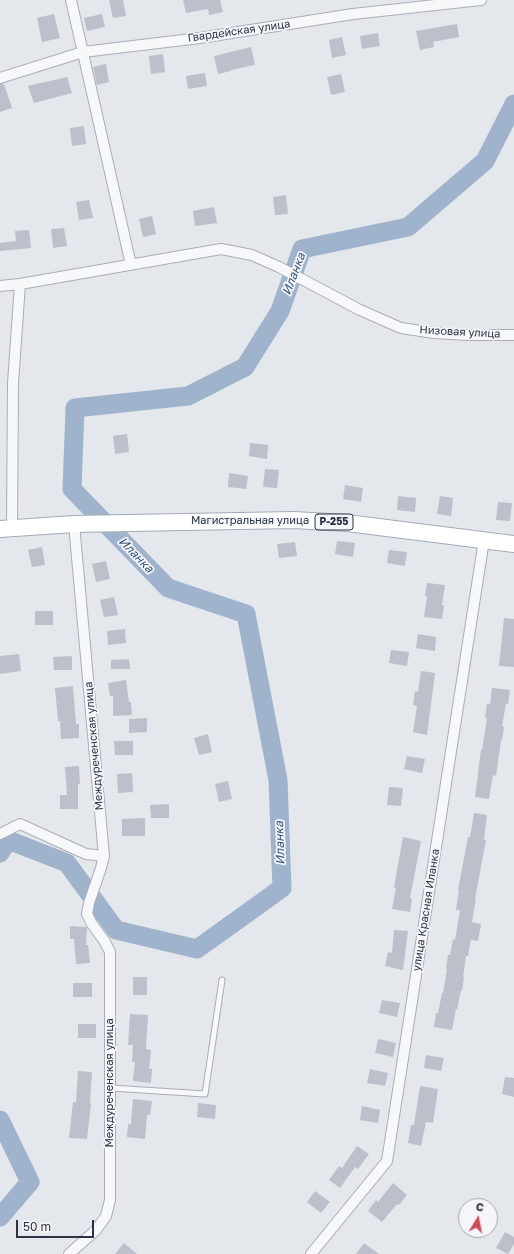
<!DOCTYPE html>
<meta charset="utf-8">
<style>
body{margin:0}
#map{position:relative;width:514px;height:1254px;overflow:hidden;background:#e4e7ec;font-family:"Golos Text",sans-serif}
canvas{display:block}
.north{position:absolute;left:458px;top:1198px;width:40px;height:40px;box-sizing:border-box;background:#f4f6f9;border:1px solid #a4a8b1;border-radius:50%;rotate:10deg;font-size:11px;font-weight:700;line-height:16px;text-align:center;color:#2b3445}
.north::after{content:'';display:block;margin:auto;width:14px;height:18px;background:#d1495b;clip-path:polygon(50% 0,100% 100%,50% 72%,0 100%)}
.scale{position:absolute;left:16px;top:1220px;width:78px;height:18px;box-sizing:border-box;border:2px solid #2b3445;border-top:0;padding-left:5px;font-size:12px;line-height:14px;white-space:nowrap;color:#2b3445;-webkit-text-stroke:3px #f4f6f9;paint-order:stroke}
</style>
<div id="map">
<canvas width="514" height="1254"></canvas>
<div class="north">С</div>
<div class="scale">50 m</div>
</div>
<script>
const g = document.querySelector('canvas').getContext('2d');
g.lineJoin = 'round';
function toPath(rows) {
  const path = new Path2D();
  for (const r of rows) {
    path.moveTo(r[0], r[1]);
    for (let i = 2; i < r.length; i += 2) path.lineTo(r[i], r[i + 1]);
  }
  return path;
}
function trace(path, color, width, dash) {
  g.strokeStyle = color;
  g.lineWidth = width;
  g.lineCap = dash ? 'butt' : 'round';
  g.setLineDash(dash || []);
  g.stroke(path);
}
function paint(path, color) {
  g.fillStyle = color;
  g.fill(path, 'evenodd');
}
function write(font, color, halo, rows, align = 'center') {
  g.font = font + ' "Golos Text",sans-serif';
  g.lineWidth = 3.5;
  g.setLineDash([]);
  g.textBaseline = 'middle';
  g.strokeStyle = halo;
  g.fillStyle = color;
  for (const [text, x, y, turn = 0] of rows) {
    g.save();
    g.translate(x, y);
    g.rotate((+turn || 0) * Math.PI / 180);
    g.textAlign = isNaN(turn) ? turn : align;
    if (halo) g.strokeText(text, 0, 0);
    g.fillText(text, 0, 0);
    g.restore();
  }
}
trace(toPath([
 [0,853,8,840,67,863,116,930,197,949,282,888,278,780,246,614,168,588,72,489,75,408,188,396,245,367,280,311,302,249,408,227,485,161,514,104],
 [0,1120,30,1182,0,1217]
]), '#9fb4cc', 19);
paint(toPath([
 [109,0,123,0,126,16,113,18],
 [183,0,220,0,223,12,209,15,208,9,186,13],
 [54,14,60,38,42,42,37,18],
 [102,14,105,27,87,31,84,18],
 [457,24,459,37,433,42,434,47,420,50,416,31],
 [378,33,380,46,362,49,360,36],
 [342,37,346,55,332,58,329,40],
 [251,47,255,65,231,70,231,71,218,74,214,56],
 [163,54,165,72,151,74,149,56],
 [106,64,109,82,97,85,93,67],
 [205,73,207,86,188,89,186,76],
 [341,74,345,92,331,95,327,77],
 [67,77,72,93,34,103,28,86],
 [0,84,4,84,12,108,0,112],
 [84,126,86,144,72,146,70,128],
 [286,195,288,214,275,215,273,197],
 [89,200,93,218,79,220,76,202],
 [214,207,217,223,195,226,193,211],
 [152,216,156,234,143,237,139,219],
 [64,228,67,246,53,248,51,229],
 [29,230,31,248,0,251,0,243,16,241,15,231],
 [127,434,129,452,115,454,113,436],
 [250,443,268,445,267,459,249,456],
 [265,469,279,470,277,488,263,487],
 [229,473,248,476,246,489,228,487],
 [345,485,363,488,361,502,343,499],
 [398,496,416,498,415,512,397,510],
 [440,496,453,498,451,516,437,514],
 [498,502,512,503,510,521,496,520],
 [337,541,355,543,353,557,335,554],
 [295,542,297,556,279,558,277,544],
 [42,547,45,565,32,567,28,550],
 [389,550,407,552,405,566,387,563],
 [106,561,110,579,96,582,92,564],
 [427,583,445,585,442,605,444,605,442,619,424,617,427,597,425,596],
 [114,597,118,615,104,617,100,600],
 [35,611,53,611,53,625,35,625],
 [504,618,514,619,514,667,499,666],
 [125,629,126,643,108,645,107,631],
 [418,634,436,637,435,651,416,648],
 [391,650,409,652,407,666,389,663],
 [19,654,21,671,0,674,0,656],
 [72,656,72,670,54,670,53,657],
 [129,659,130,669,111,669,111,660],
 [421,671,435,673,427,735,413,732,417,706,413,705,415,691,418,692],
 [126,680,129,702,131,702,132,715,113,716,113,696,110,696,108,683],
 [73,686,76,724,79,724,79,738,61,739,60,721,58,721,55,688],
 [492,688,510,690,508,704,506,704,502,726,504,727,502,740,501,740,496,776,493,775,489,799,475,797,481,750,482,750,487,718,485,718,487,704,490,704],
 [147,718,147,732,129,733,129,719],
 [208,734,212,752,199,755,194,738],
 [114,741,133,741,133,755,115,755],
 [407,756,425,759,422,773,404,769],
 [79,766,80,784,78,784,78,809,60,809,60,795,67,795,65,767],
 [132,773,133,792,118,793,117,774],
 [228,781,232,799,219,802,215,784],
 [389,787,403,788,401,806,387,805],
 [169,804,169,818,151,818,150,805],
 [474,813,487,815,484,840,486,840,475,899,476,899,472,922,481,924,478,941,471,940,468,956,466,956,463,977,464,977,462,991,461,990,457,1010,456,1009,452,1030,434,1027,436,1013,438,1013,442,993,443,993,447,969,446,969,448,955,450,955,453,939,455,940,460,910,456,910,459,890,458,890,468,837,470,837],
 [145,818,145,836,122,836,122,819],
 [403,837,421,841,410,898,412,899,410,912,392,909,396,888,394,887],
 [70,926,86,927,87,928,86,945,88,945,90,963,76,964,74,939,70,939],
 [394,930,408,931,403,970,385,966,388,952,392,953],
 [133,977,147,977,147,995,133,995],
 [73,983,92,983,92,997,73,997],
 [382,1000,400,1003,397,1017,379,1013],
 [130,1014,148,1015,146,1049,151,1050,149,1069,152,1069,151,1083,133,1081,135,1062,132,1062,133,1045,128,1045],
 [78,1024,96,1024,96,1038,78,1038],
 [378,1039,396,1043,393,1057,375,1053],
 [426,1055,444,1058,441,1071,424,1068],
 [370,1069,388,1073,385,1086,367,1083],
 [78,1071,92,1072,90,1103,91,1103,87,1139,69,1138,73,1102,76,1102],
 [505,1077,514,1078,514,1097,502,1094],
 [420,1086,438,1089,433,1123,426,1122,421,1146,408,1143,411,1125,414,1125],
 [133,1099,152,1101,150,1115,147,1115,145,1139,127,1137,128,1124,131,1124],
 [198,1103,216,1105,215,1119,197,1117],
 [362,1106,380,1110,378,1123,360,1120],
 [357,1146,369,1154,358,1169,355,1167,340,1188,329,1180,339,1166,342,1168],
 [393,1183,407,1195,399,1205,397,1204,382,1222,368,1211,376,1200,378,1202],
 [315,1191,330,1202,321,1213,307,1202],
 [505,1232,514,1237,514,1244,508,1254,496,1248],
 [124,1243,137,1254,115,1254],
 [364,1243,379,1254,356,1254]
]), '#bbc0ca');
const lane = toPath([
 [111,1088,205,1094,222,980]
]);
const street = toPath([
 [71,0,131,265],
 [0,78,83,52,200,38,353,14,481,0],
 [0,286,20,284],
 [12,528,13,383,20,284,221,249,252,255,279,267,360,310,401,328,434,333,468,335,514,335],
 [0,834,20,824,86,854,104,856,74,524],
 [69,1254,96,1230,106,1216,110,1200,110,952,105,942,92,924,87,914,89,903,101,868,104,856],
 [311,1254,387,1161,484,540]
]);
const primary = toPath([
 [0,529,74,524,294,520,347,523,514,544]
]);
trace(lane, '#a9aeb7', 7);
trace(street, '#a9aeb7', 12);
trace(primary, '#a3abb8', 18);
trace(lane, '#f7f8fa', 5);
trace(street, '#f7f8fa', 10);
trace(primary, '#fff', 16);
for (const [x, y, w] of [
 [334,522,38]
]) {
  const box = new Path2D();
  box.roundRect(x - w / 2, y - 8, w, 16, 3);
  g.fillStyle = '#f4f6f9';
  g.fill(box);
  trace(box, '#2b3445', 1);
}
write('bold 10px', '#2b3445', null, [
 ["Р-255",334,522]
]);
write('11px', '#2b3445', '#f4f6f9', [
 ["Гвардейская улица",239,31,-8],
 ["Низовая улица",460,332,3],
 ["Магистральная улица",250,521],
 ["Междуреченская улица",94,746,-95],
 ["улица Красная Иланка",426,910,-81],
 ["Междуреченская улица",110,1083,-90]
]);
write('italic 12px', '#34527a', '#f4f6f9', [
 ["Иланка",294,274,-69],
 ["Иланка",136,555,46],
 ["Иланка",280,843,-92]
]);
</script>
